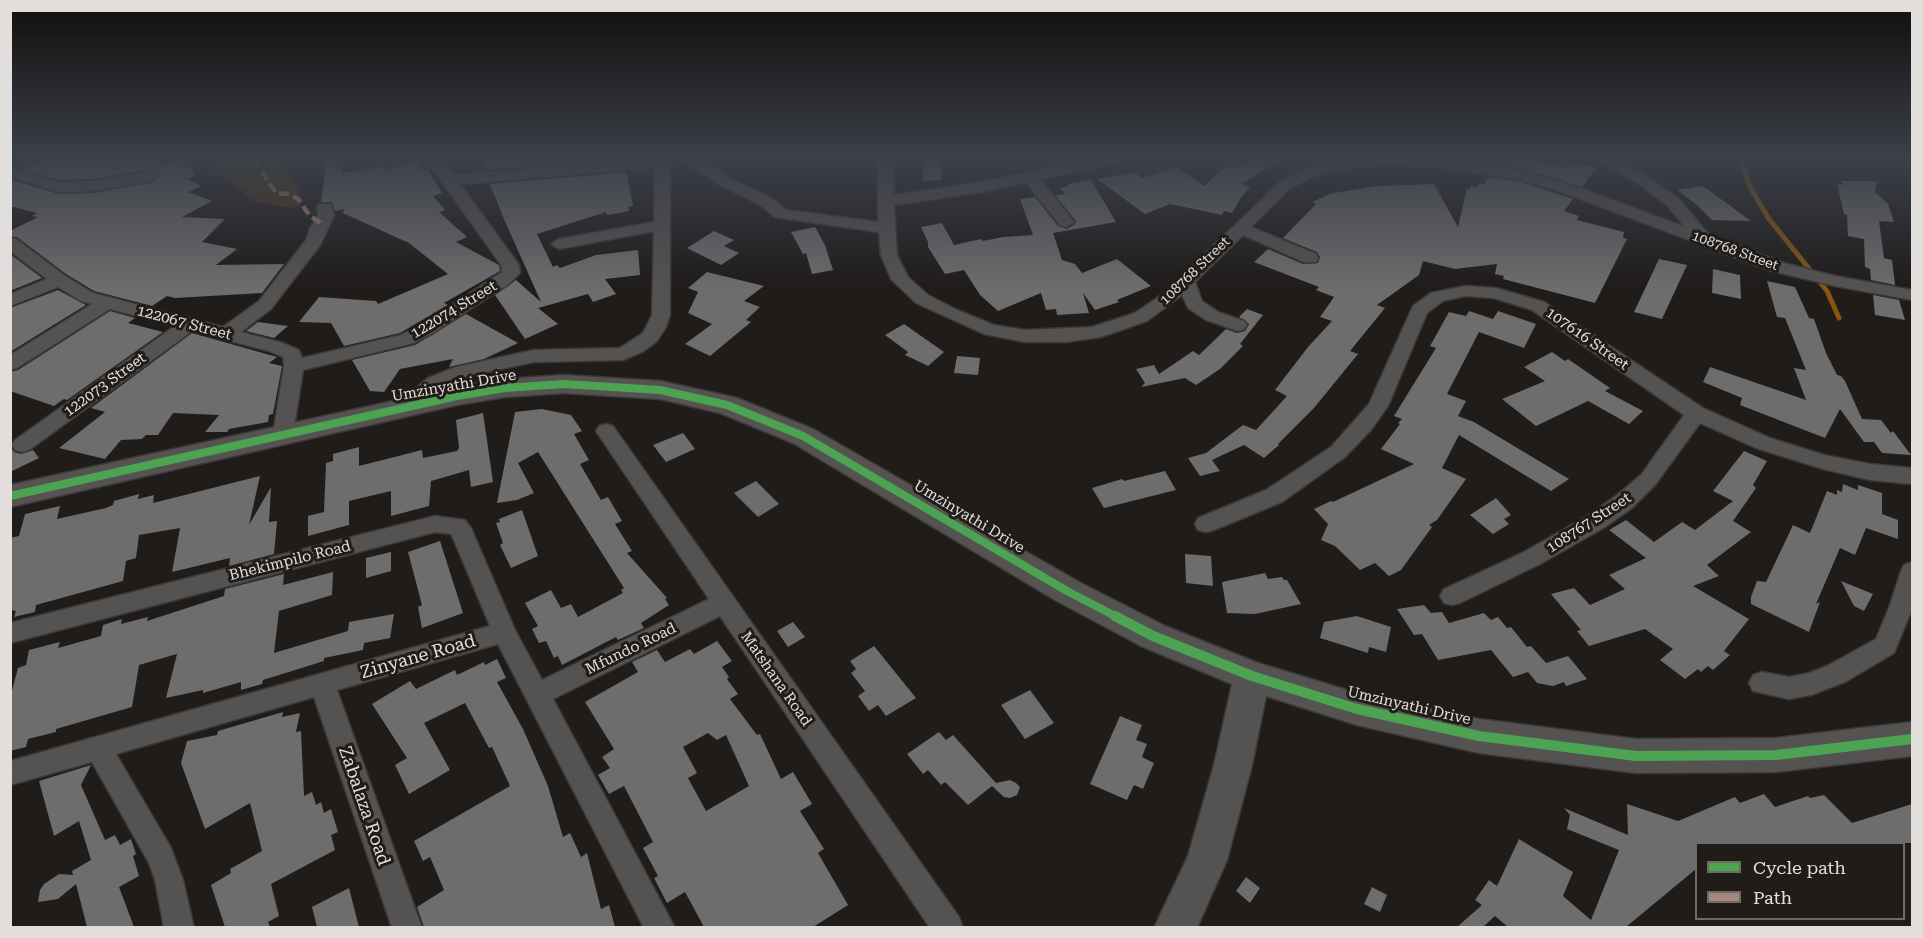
<!DOCTYPE html>
<style>
body{margin:0}
#map{position:relative;width:1923px;height:938px;overflow:hidden;background:#1f1c1a;font-family:"Roboto Serif",serif}
canvas{display:block}
.frame{position:absolute;inset:0;border:12px solid #e1dedb;pointer-events:none}
.legend{position:absolute;left:1695px;top:842px;width:210px;height:78px;box-sizing:border-box;background:#211c18;border:2px solid #6e6a66;margin:0;padding:8px 10px;list-style:none;font-size:18px;color:#e1dedb}
.legend li{display:flex;align-items:center;gap:12px;height:30px}
.legend b{width:30px;border:2px solid #6e6a66}
</style>
<div id="map">
<canvas width="1923" height="938"></canvas>
<div class="frame"></div>
<ul class="legend">
<li><b style="height:8px;background:#4ca352"></b>Cycle path</li>
<li><b style="height:8px;background:#a5887d"></b>Path</li>
</ul>
</div>
<script>
const g = document.querySelector('canvas').getContext('2d');
g.lineJoin = 'round';
function paint(path, color) {
  g.fillStyle = color;
  g.fill(path, 'evenodd');
}
function toPath(rows) {
  const path = new Path2D();
  for (const r of rows) {
    path.moveTo(r[0], r[1]);
    for (let i = 2; i < r.length; i += 2) path.lineTo(r[i], r[i + 1]);
  }
  return path;
}
function trace(path, color, width, dash) {
  g.strokeStyle = color;
  g.lineWidth = width;
  g.lineCap = dash ? 'butt' : 'round';
  g.setLineDash(dash || []);
  g.stroke(path);
}
function write(font, color, halo, rows, align = 'center') {
  g.font = font + ' "Roboto Serif",serif';
  g.lineWidth = 6;
  g.setLineDash([]);
  g.textBaseline = 'middle';
  g.strokeStyle = halo;
  g.fillStyle = color;
  for (const [text, x, y, turn = 0] of rows) {
    g.save();
    g.translate(x, y);
    g.rotate((+turn || 0) * Math.PI / 180);
    g.textAlign = isNaN(turn) ? turn : align;
    if (halo) g.strokeText(text, 0, 0);
    g.fillText(text, 0, 0);
    g.restore();
  }
}
paint(toPath([
 [215,159,283,159,281,161,303,199,298,206,290,208,252,201,234,182,213,172]
]), '#4b2e0a');
trace(toPath([
 [1740,159,1750,187,1769,219,1827,291,1839,318]
]), '#89540e', 5);
paint(toPath([
 [47,159,158,159,159,163,189,159,194,176,188,179,201,186,188,192,212,201,182,217,225,219,202,242,237,249,216,265,284,264,262,293,175,298,167,296,152,306,94,291,66,274,17,237,10,236,10,231,38,217,32,216,37,213,10,206,10,179,58,194,92,193,151,183,161,175,151,169,92,179,59,180,24,169],
 [327,159,344,159,341,173,384,166,384,171,415,160,425,170,427,169,442,193,433,196,445,210,439,212,467,237,456,242,499,265,500,271,444,303,448,305,400,333,344,346,331,323,299,322,319,297,376,301,378,304,448,274,409,243,343,213,344,209,335,211,332,202,321,202],
 [480,159,623,159,623,160,485,170],
 [924,159,941,159,941,180,923,181],
 [1251,159,1282,159,1241,184,1250,187,1240,199,1232,213,1224,211,1222,215,1170,204,1145,214,1097,179,1136,172,1142,178,1177,167,1204,186,1226,166,1232,168],
 [1502,159,1533,159,1567,168,1570,164,1574,165,1577,162,1596,168,1582,187,1524,169,1498,165],
 [626,172,633,206,628,207,629,211,607,215,606,212,537,234,553,267,557,265,560,268,596,255,638,250,640,275,605,279,616,294,593,302,588,294,538,308,558,324,525,339,495,295,516,280,541,302,504,219,490,184],
 [1489,177,1521,182,1573,199,1564,211,1579,216,1577,220,1624,232,1623,238,1627,239,1595,303,1503,279,1504,276,1495,274,1497,264,1455,269,1423,261,1419,275,1377,305,1385,308,1350,351,1358,354,1314,408,1278,444,1279,445,1264,458,1244,445,1212,460,1220,471,1200,476,1188,458,1206,453,1243,425,1256,430,1287,396,1275,390,1308,347,1332,321,1320,317,1334,297,1316,290,1319,287,1254,262,1268,249,1303,264,1318,263,1320,257,1317,252,1283,238,1316,204,1312,202,1332,193,1377,186,1434,184,1458,227,1467,188,1470,189,1471,186,1478,187,1479,183,1484,184],
 [1091,180,1116,222,1053,233,1062,260,1075,264,1082,273,1117,259,1151,286,1117,300,1119,302,1095,310,1083,293,1089,313,1057,315,1056,309,1046,310,1041,293,998,311,980,295,964,270,945,274,928,247,928,242,921,227,942,223,954,245,981,239,983,241,1003,237,1033,235,1020,199,1035,197,1058,226,1067,229,1075,224,1076,221,1055,195,1065,194,1060,188,1069,186,1068,184],
 [1840,181,1877,181,1875,192,1888,204,1894,222,1879,221,1884,258,1892,260,1895,285,1871,280,1870,269,1865,267,1864,239,1848,236,1847,215,1844,214,1837,184,1844,185],
 [1703,186,1751,221,1712,220,1696,204,1677,190],
 [815,227,825,245,833,270,812,274,806,253,803,254,791,232],
 [714,231,734,240,724,246,739,253,721,265,687,248],
 [10,254,42,278,10,291],
 [1659,259,1687,265,1662,319,1634,312],
 [1713,269,1740,275,1741,299,1712,293],
 [707,272,764,286,744,301,760,307,746,320,751,322,710,356,685,344,712,324,688,313,698,292,688,288],
 [1767,281,1795,287,1809,318,1814,319,1826,353,1837,375,1841,376,1845,381,1862,419,1881,420,1891,433,1893,431,1911,455,1882,453,1874,442,1864,442,1840,409,1825,438,1740,405,1742,398,1703,382,1710,367,1806,400,1794,368,1806,370,1785,318,1777,317],
 [58,290,86,305,10,352,10,308],
 [1873,295,1899,300,1905,320,1875,315],
 [1247,309,1263,315,1240,344,1243,346,1220,369,1196,385,1185,378,1141,387,1145,383,1136,369,1154,365,1159,374,1193,351,1199,355,1226,329,1237,333,1245,331,1249,324,1239,317],
 [110,311,135,318,128,323,163,332,67,400,64,399,54,406,10,391,10,372,18,370],
 [1469,311,1493,319,1498,311,1536,324,1524,348,1479,332,1447,394,1466,401,1458,416,1474,422,1569,479,1551,491,1459,435,1442,468,1466,479,1437,520,1429,525,1432,527,1401,570,1389,576,1375,563,1360,570,1335,546,1321,540,1328,524,1314,509,1331,501,1333,502,1414,464,1381,449,1400,424,1398,423,1402,419,1394,416,1436,348,1430,346,1449,312,1466,316],
 [466,314,518,343,484,359,449,367,453,359,400,369,384,392,370,391,352,360,415,345],
 [258,322,288,326,274,338,246,331],
 [904,324,944,352,928,366,905,355,908,352,885,335],
 [192,333,277,357,269,363,282,366,273,414,269,415,268,422,229,429,227,432,205,432,219,415,173,413,158,435,146,435,142,439,121,440,105,459,59,448,105,412,91,408],
 [1552,352,1565,361,1568,359,1610,388,1605,391,1643,411,1629,424,1588,401,1536,426,1502,399,1545,381,1524,367],
 [957,356,980,358,978,375,954,373],
 [542,409,571,415,582,431,574,434,589,460,580,464,601,500,608,497,622,521,615,524,632,551,627,553,667,598,665,599,669,605,641,623,644,628,618,640,616,637,562,665,558,656,554,658,546,641,539,643,532,629,538,626,525,603,551,590,561,608,571,604,578,617,623,593,621,590,624,588,538,452,518,463,534,493,517,500,497,503,515,412],
 [483,413,493,482,471,487,469,470,431,481,429,506,391,516,391,491,349,501,349,525,308,536,308,516,324,512,326,463,333,461,333,454,359,447,359,466,422,450,423,458,457,451,459,448,456,420],
 [683,433,695,449,666,462,653,445],
 [10,447,14,452,21,454,33,450,39,458,10,472],
 [1744,451,1767,461,1753,485,1756,488,1733,521,1751,532,1707,565,1719,576,1693,586,1749,619,1724,651,1730,655,1713,670,1708,666,1701,672,1698,669,1685,679,1660,660,1673,649,1645,629,1589,646,1577,631,1581,630,1551,594,1574,588,1590,605,1625,589,1609,575,1646,558,1609,530,1626,520,1654,542,1682,522,1695,530,1733,501,1713,491],
 [1165,471,1176,490,1104,508,1092,488,1122,479,1124,481],
 [260,476,249,525,271,487,269,522,277,521,274,554,229,566,230,558,172,572,180,528,139,535,136,558,126,561,123,581,36,605,35,612,14,617,16,611,10,610,10,538,19,536,25,514,60,506,57,519,106,508,113,505,114,501,139,494,138,499,154,495,153,503],
 [756,481,779,504,758,517,734,493],
 [1843,484,1858,490,1858,485,1882,493,1882,514,1898,520,1898,539,1866,528,1855,555,1840,548,1816,604,1820,602,1809,632,1751,604,1751,597,1757,581,1766,582,1793,525,1810,533,1827,491,1837,495,1837,490,1842,492],
 [1496,498,1511,515,1504,519,1509,524,1493,534,1470,515],
 [522,510,538,556,511,568,500,545,503,543,496,523,500,522,499,519],
 [440,541,463,613,422,628,418,607,422,605,408,552],
 [391,552,391,571,366,578,366,558],
 [1185,554,1211,556,1213,586,1186,583],
 [333,572,332,595,279,611,274,653,348,631,349,622,394,614,390,638,364,643,363,650,324,658,324,661,263,680,262,684,241,690,241,682,203,693,203,690,166,698,177,654,139,665,132,707,56,729,56,732,28,739,26,747,10,751,10,698,18,668,26,665,29,650,60,642,58,648,101,636,103,625,122,619,121,624,148,617,147,621,224,596,225,589,284,574,283,585],
 [1265,573,1268,579,1282,577,1284,580,1287,580,1301,604,1255,614,1227,613,1222,582],
 [1841,581,1873,594,1864,611,1854,606],
 [1424,605,1431,613,1442,612,1449,623,1484,613,1491,620,1498,617,1507,628,1511,627,1527,647,1531,646,1546,663,1568,656,1587,679,1566,686,1564,682,1553,686,1537,683,1528,672,1513,677,1491,650,1438,660,1422,634,1414,635,1397,609],
 [1357,616,1391,627,1386,652,1369,647,1368,653,1320,638,1324,622],
 [793,622,805,637,788,647,777,631],
 [717,641,732,661,722,667,729,677,727,679,738,694,730,699,757,735,760,734,781,779,793,772,812,804,800,811,824,849,818,853,848,905,813,927,704,927,685,892,667,903,654,878,658,876,643,848,653,842,624,786,609,794,598,775,610,768,602,757,614,749,585,702,638,672,632,662,657,650,665,662,690,649,694,654],
 [708,733,717,740,726,735,749,786,706,811,688,778,697,773,683,747],
 [874,646,916,698,886,716,878,705,869,711,858,696,865,691,851,673,856,669,850,661],
 [497,659,506,678,497,682,523,729,548,786,563,837,570,833,581,857,587,853,601,909,609,905,615,927,424,927,417,907,444,890,430,857,423,861,414,841,510,786,492,747,489,748,465,703,424,723,450,770,409,794,395,765,407,758,372,704,410,681,416,689,455,670,457,675,484,662,485,665],
 [1030,690,1054,723,1025,739,1001,705],
 [283,712,282,717,300,713,296,732,301,731,304,796,312,792,316,805,321,802,324,813,331,809,338,832,331,835,335,850,271,884,279,916,268,922,270,927,225,927,211,885,231,873,230,869,262,851,250,803,205,829,181,763,187,741,217,735,218,731],
 [1120,716,1142,725,1136,740,1147,744,1142,757,1154,763,1143,789,1134,785,1127,800,1090,784],
 [939,732,946,740,953,735,996,783,1010,780,1016,783,1020,787,1017,795,1010,798,1004,797,992,786,968,805,945,782,941,785,928,770,923,774,907,754],
 [91,765,81,785,105,840,115,835,120,845,131,839,136,854,133,856,139,876,119,887,134,927,87,927,76,884,58,899,38,902,40,890,44,884,59,874,73,875,72,871,91,860,79,821,54,836,39,781],
 [1764,794,1775,807,1808,796,1810,798,1824,795,1852,823,1912,804,1912,843,1696,843,1696,869,1626,927,1508,927,1495,916,1483,927,1457,927,1482,905,1475,900,1489,880,1497,886,1519,839,1573,872,1563,896,1591,920,1619,850,1567,829,1570,815,1564,808,1628,835,1627,804,1678,821,1735,797,1740,803],
 [1246,877,1260,888,1250,903,1236,891],
 [1372,887,1387,895,1380,912,1364,904],
 [349,888,359,927,317,927,312,907]
]), '#6e6d6e');
const street = toPath([
 [426,159,441,159,453,175,670,159,670,315,666,327,657,341,644,351,623,360,534,362,468,376,442,388,414,411,407,413,400,411,397,406,400,401,428,378,456,367,534,350,620,348,643,333,652,315,654,231,559,249,551,244,559,239,654,222,655,167,460,184,519,265,520,273,509,284,433,333,414,343,303,370,293,434,290,439,283,441,276,439,273,434,284,366,283,357,269,351,192,331,29,450,22,452,15,450,12,445,15,440,175,326,110,309,17,368,10,370,10,355,92,304,81,301,58,287,10,306,10,294,47,279,10,251,10,238,16,239,65,276,93,293,223,327,259,301,306,240,310,228,318,216,317,207,319,204,331,204,334,216,320,245,271,309,241,332,283,343,299,350,302,358,401,335,421,325,502,272,501,265,426,159],
 [680,159,704,160,732,180,771,198,786,210,878,222,878,159,893,159,894,195,981,182,1095,159,1121,159,1119,162,1040,179,1074,222,1066,227,1060,225,1026,182,981,192,894,205,897,255,908,277,928,295,957,310,994,325,1025,330,1092,327,1135,313,1163,294,1280,182,1314,165,1351,159,1446,159,1523,171,1574,186,1685,227,1667,205,1639,184,1596,159,1614,159,1649,178,1679,199,1710,236,1784,263,1835,276,1912,290,1912,300,1835,286,1772,271,1562,192,1521,180,1434,166,1377,164,1323,172,1290,188,1251,227,1316,254,1318,258,1316,262,1304,262,1243,235,1195,282,1202,301,1218,312,1244,321,1247,325,1244,329,1238,331,1206,320,1188,308,1182,295,1147,321,1101,337,1066,342,1025,342,984,334,916,303,891,279,881,255,879,232,775,217,759,204,722,186,680,159],
 [10,167,59,182,92,181,151,171,159,176,151,181,92,191,58,192,10,176,10,167],
 [1465,286,1496,288,1544,302,1703,408,1770,438,1824,455,1870,464,1912,468,1912,484,1870,480,1823,469,1756,448,1700,423,1655,485,1632,508,1605,527,1540,564,1460,603,1452,605,1444,603,1440,596,1444,589,1524,552,1589,515,1616,496,1641,475,1684,415,1532,310,1494,298,1465,296,1443,301,1427,313,1388,406,1371,430,1345,457,1282,502,1214,530,1206,532,1198,530,1195,524,1198,518,1266,490,1331,447,1369,404,1413,306,1431,293,1465,286],
 [606,424,613,426,959,917,963,928,930,928,720,616,553,699,675,928,644,928,498,644,337,690,422,928,392,928,314,697,116,754,171,848,183,880,194,928,164,928,155,880,149,863,92,762,10,785,10,761,490,626,453,538,451,534,435,532,10,643,10,623,435,516,465,520,471,528,515,630,542,680,709,599,596,431,599,426,606,424],
 [1912,562,1912,609,1894,653,1845,682,1811,695,1789,699,1753,691,1749,683,1753,675,1762,672,1789,677,1809,673,1827,666,1876,639,1889,608,1901,571,1904,565,1912,562]
]);
const secondary = toPath([
 [564,375,660,381,737,398,813,429,1079,582,1165,626,1258,663,1357,693,1479,719,1636,739,1776,738,1912,722,1912,756,1776,772,1636,773,1479,753,1357,725,1266,696,1252,765,1227,860,1197,928,1154,928,1188,856,1214,765,1232,684,1141,646,1055,600,793,443,720,413,660,399,564,393,505,397,457,405,10,507,10,485,457,387,505,379,564,375]
]);
trace(street, '#3b3938', 3);
trace(secondary, '#3b3938', 3);
paint(street, '#555351');
paint(secondary, '#555351');
trace(toPath([
 [256,159,255,161,276,193,289,194,298,199,310,216,321,223]
]), '#a5887d', 4.5, [10, 4.5]);
trace(toPath([
 [10,496,457,396,505,388,564,384,660,390,727,405,803,436,1067,591,1117,617]
]), '#4ca352', 8);
trace(toPath([
 [1115,616,1153,636,1252,676,1357,709,1479,736,1636,756,1776,755,1912,739]
]), '#4ca352', 10);
const sky = g.createLinearGradient(0, 0, 0, 290);
sky.addColorStop(0, '#110f0e');
sky.addColorStop(0.55, '#3c4049');
sky.addColorStop(1, '#3c404900');
g.fillStyle = sky;
g.fillRect(0, 0, 1923, 290);
write('14px', '#e1dedb', '#211c18', [
 ["108768 Street",1735,251,20],
 ["108768 Street",1195,271,-44]
]);
write('15px', '#e1dedb', '#211c18', [
 ["122074 Street",454,310,-31],
 ["122067 Street",184,323,15],
 ["107616 Street",1587,339,35],
 ["122073 Street",105,385,-36],
 ["Umzinyathi Drive",454,386,-10],
 ["Umzinyathi Drive",969,517,31],
 ["108767 Street",1589,523,-33],
 ["Bhekimpilo Road",290,561,-14],
 ["Mfundo Road",631,649,-26],
 ["Matshana Road",776,679,55],
 ["Umzinyathi Drive",1409,706,13]
]);
write('18px', '#e1dedb', '#211c18', [
 ["Zinyane Road",418,657,-16],
 ["Zabalaza Road",364,806,71]
]);
</script>
